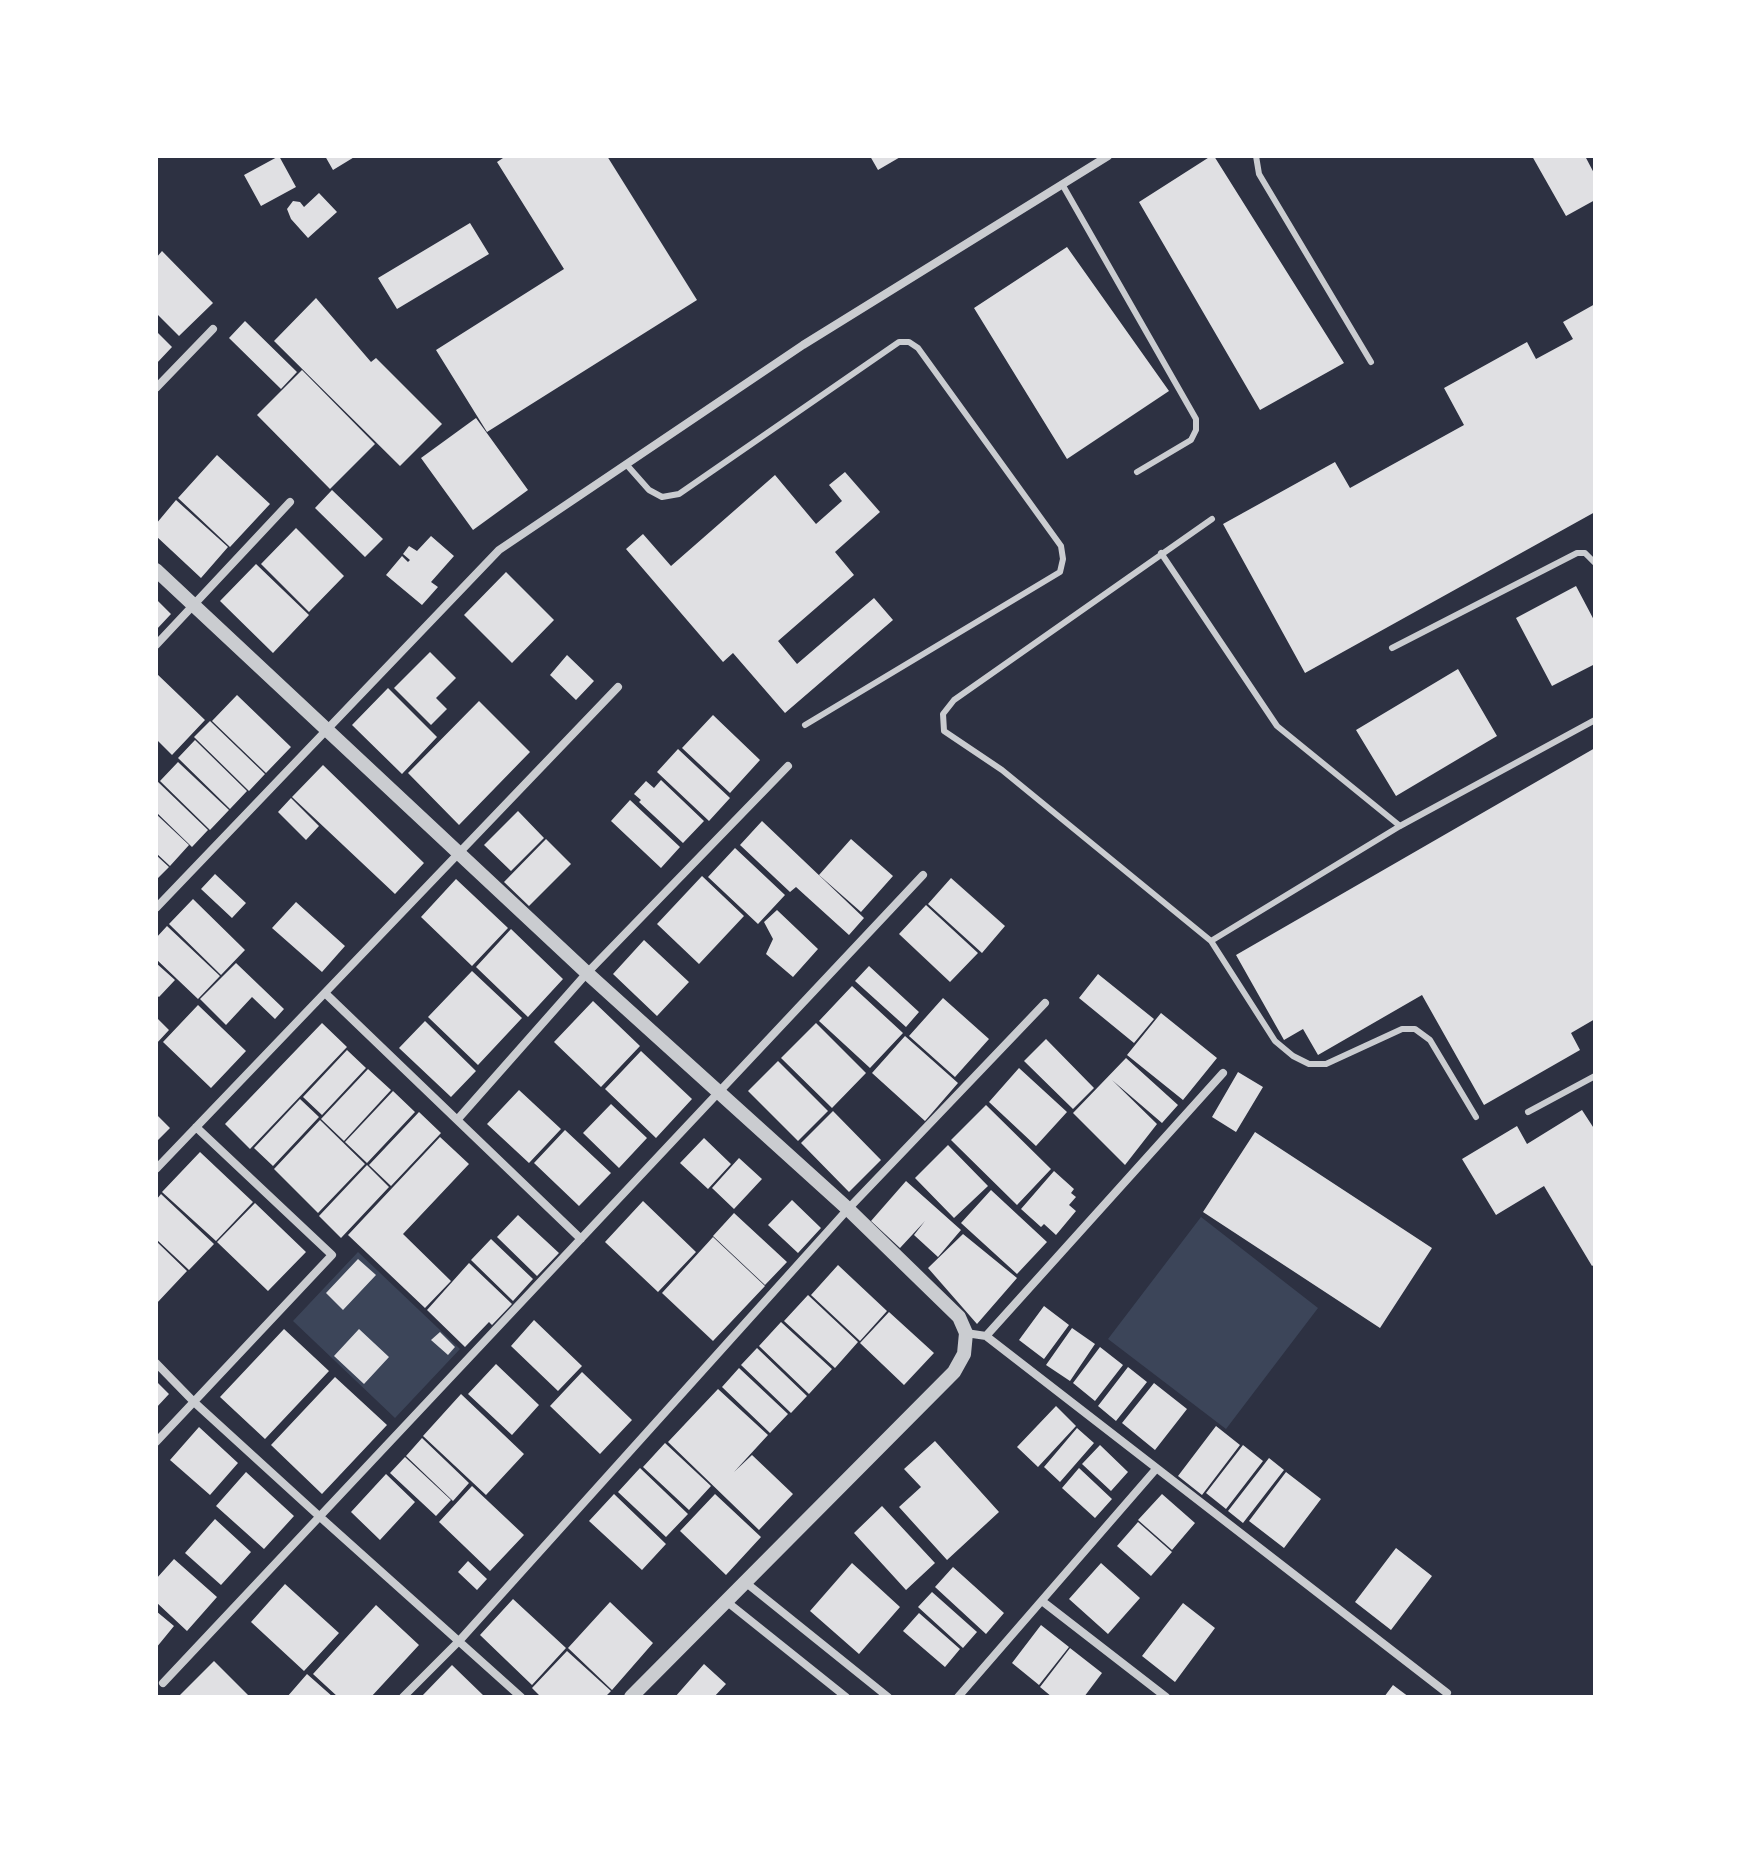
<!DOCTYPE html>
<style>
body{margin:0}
#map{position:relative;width:1751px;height:1853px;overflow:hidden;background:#2d3142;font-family:Raleway,sans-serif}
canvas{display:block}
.frame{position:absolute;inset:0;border:158px solid #fff;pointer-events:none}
</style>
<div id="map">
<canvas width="1751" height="1853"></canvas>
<div class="frame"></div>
</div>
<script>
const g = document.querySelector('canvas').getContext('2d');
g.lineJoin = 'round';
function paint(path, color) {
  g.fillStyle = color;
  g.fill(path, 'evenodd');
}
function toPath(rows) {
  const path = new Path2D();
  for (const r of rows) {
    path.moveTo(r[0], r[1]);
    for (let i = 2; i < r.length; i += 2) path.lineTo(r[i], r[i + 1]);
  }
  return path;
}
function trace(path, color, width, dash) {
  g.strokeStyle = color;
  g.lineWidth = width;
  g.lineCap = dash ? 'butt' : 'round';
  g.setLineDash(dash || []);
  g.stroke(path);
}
paint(toPath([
 [1201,1217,1318,1308,1226,1429,1108,1339],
 [358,1252,460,1349,395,1418,293,1321]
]), '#3c4559');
paint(toPath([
 [279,156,296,187,261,206,244,175],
 [325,156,356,156,333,170],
 [506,156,607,156,697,300,487,432,436,350,564,269,497,162],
 [870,156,902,156,878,170],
 [1211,156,1214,156,1344,363,1260,410,1139,202],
 [1532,156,1585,156,1595,175,1595,200,1566,216],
 [319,193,337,212,308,238,291,219,287,209,293,201,300,202,304,207],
 [470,223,489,254,397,309,378,278],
 [1067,247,1169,391,1067,459,974,308],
 [162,251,213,303,179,336,156,313,156,258],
 [316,298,371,362,376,358,442,424,400,466,274,341],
 [1595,304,1595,512,1305,673,1223,524,1335,462,1350,488,1464,425,1444,388,1527,342,1536,359,1573,339,1563,322],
 [245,321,297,372,281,389,229,338],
 [156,331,172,347,156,364],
 [302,370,375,444,330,489,257,415],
 [476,418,528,490,473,530,421,458],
 [217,455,270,504,230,547,178,498],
 [845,472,880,512,835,552,854,575,778,641,797,664,874,598,893,620,785,713,733,653,723,662,626,549,643,534,671,566,775,475,816,524,842,501,829,485],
 [332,490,383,539,365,557,315,508],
 [176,500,228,547,201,578,156,536,156,524],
 [296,528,344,576,309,612,261,564],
 [431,536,454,556,431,582,438,587,422,605,386,575,402,556,408,562,410,560,403,554,409,546,417,551],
 [256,564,309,615,273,653,220,601],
 [506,572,554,620,512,663,464,615],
 [1576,586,1595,622,1595,664,1552,686,1516,618],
 [156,599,171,614,156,630],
 [430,652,456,678,436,698,447,709,431,725,394,688],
 [567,655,594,681,576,700,550,675],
 [1458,669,1497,736,1396,796,1356,730],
 [156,673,205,720,172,755,156,739],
 [388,688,437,737,402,774,352,725],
 [237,695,291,747,266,773,212,721],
 [479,701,530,752,459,825,408,773],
 [713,715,760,760,730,793,682,748],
 [210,721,265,774,249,791,194,737],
 [195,740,247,791,230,809,178,758],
 [1595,748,1595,1019,1571,1033,1580,1050,1484,1105,1422,995,1318,1055,1303,1029,1284,1040,1236,955],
 [678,749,730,798,709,821,657,772],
 [178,762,229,810,210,830,160,781],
 [323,765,424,863,395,894,292,797],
 [156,780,208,830,192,847,156,812],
 [661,780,704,821,683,843,639,802,641,800,634,794,646,781,654,788],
 [291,798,319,826,306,840,278,812],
 [630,800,680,847,661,868,611,821],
 [518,811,544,838,511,871,484,845],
 [156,814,189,845,170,866,156,853],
 [762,821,864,918,849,935,796,887,790,892,740,845],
 [546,839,571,864,529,906,504,882],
 [851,839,893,876,861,912,819,875],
 [735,848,785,895,758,924,708,877],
 [156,855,169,867,156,880],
 [215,874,246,903,232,918,201,889],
 [702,876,744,916,699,964,657,924],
 [951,878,1005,926,982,953,928,904],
 [456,879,508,928,472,966,421,917],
 [193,899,245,950,221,975,169,924],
 [296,902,345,946,322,972,272,928],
 [926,905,978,953,950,982,899,934],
 [777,910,818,949,793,977,766,954,773,939,764,922],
 [167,926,220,976,198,999,156,959,156,938],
 [511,929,563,979,528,1017,476,967],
 [644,940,689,982,657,1016,613,974],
 [156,963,175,980,159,997,156,995],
 [236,963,284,1009,275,1019,252,997,226,1025,200,999],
 [869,966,919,1012,906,1027,855,981],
 [472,971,522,1018,478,1065,428,1017],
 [1098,974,1154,1019,1134,1043,1079,998],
 [852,986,903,1033,870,1068,819,1021],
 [943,998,989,1039,955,1077,909,1036],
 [593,1001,640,1046,601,1087,554,1042],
 [198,1005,246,1051,211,1088,163,1042],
 [1161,1013,1217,1058,1183,1100,1127,1055],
 [156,1017,169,1030,156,1044],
 [425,1021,476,1071,451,1097,399,1048],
 [322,1023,347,1047,250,1149,225,1124],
 [816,1023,866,1073,832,1108,781,1058],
 [905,1036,958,1083,925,1121,872,1073],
 [1046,1039,1094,1088,1073,1109,1024,1061],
 [347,1050,366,1068,322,1115,303,1097],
 [641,1051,692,1099,656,1138,605,1089],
 [1126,1058,1178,1105,1162,1123,1112,1080,1157,1124,1125,1165,1073,1113],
 [778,1061,828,1111,798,1141,748,1091],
 [1019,1068,1067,1112,1036,1146,989,1102],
 [368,1069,391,1090,344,1141,321,1119],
 [1238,1072,1263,1087,1236,1132,1212,1117],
 [519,1090,561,1129,529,1163,487,1124],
 [393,1091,415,1112,367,1163,345,1142],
 [300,1099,319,1117,273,1166,254,1148],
 [611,1104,647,1138,619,1168,583,1133],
 [986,1105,1051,1169,1017,1205,951,1140],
 [1582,1110,1595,1130,1595,1264,1592,1266,1544,1186,1496,1215,1462,1159,1517,1126,1527,1144],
 [833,1111,881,1160,849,1192,801,1143],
 [419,1112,441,1133,391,1186,369,1165],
 [156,1114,170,1128,156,1142],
 [320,1120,365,1164,318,1213,274,1169],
 [565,1130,611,1173,579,1206,534,1163],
 [1255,1132,1432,1248,1380,1328,1203,1212],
 [440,1137,469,1164,403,1234,451,1281,425,1308,348,1235],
 [704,1138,731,1164,708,1189,680,1163],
 [948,1145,988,1186,954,1218,915,1178],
 [200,1152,253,1202,216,1241,162,1192],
 [739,1158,762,1179,734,1209,712,1188],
 [367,1165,389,1187,341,1238,319,1216],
 [1054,1171,1074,1189,1071,1193,1076,1197,1069,1205,1076,1211,1056,1235,1044,1224,1041,1227,1021,1209],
 [906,1181,961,1230,938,1257,914,1235,925,1221,900,1248,871,1221],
 [991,1190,1047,1242,1017,1274,961,1223],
 [161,1194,214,1244,189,1270,156,1239,156,1200],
 [792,1200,821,1228,798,1253,768,1225],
 [643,1201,696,1252,658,1292,605,1242],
 [255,1203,306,1252,268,1291,242,1266,248,1260,242,1266,217,1242],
 [734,1213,787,1262,765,1285,713,1236],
 [518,1215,559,1253,537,1276,497,1237],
 [963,1234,1017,1278,977,1324,928,1268],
 [713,1237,765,1286,713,1341,662,1293],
 [491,1239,533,1279,513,1301,471,1260],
 [156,1241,187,1271,156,1304],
 [358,1259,376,1275,343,1310,326,1293],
 [469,1263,512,1304,492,1325,489,1322,465,1347,427,1310],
 [838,1265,887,1311,860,1341,811,1295],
 [808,1295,858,1342,835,1368,784,1321],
 [1044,1306,1069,1325,1044,1359,1019,1340],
 [889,1312,934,1353,904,1385,860,1343],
 [534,1320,582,1366,558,1391,511,1346],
 [781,1322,832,1369,809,1394,759,1346],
 [1072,1328,1095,1344,1070,1381,1046,1365],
 [284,1329,329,1371,265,1439,220,1397],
 [359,1329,389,1357,364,1384,334,1356],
 [440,1332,455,1347,448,1355,431,1340],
 [1100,1347,1123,1365,1095,1401,1073,1383],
 [757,1348,807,1396,791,1413,741,1365],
 [496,1364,539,1405,512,1435,468,1394],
 [1128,1367,1147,1382,1116,1421,1098,1406],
 [739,1368,788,1414,770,1433,722,1387],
 [582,1372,632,1420,600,1454,550,1406],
 [335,1377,387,1425,322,1494,271,1445],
 [156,1381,169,1394,156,1408],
 [1154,1383,1187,1409,1155,1450,1122,1423],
 [718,1389,768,1435,734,1472,752,1455,793,1494,759,1530,668,1442],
 [461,1394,524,1454,486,1495,423,1436],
 [1056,1406,1076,1426,1038,1467,1017,1447],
 [1216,1426,1240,1445,1202,1495,1178,1476],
 [199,1427,238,1463,210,1495,170,1460],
 [1077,1428,1094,1443,1060,1482,1044,1467],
 [422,1438,469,1483,453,1501,406,1456],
 [935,1441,999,1512,947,1560,899,1507,921,1487,904,1469],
 [665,1443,711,1486,689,1510,643,1467],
 [1100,1445,1128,1472,1111,1491,1082,1464],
 [1243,1445,1263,1461,1226,1509,1206,1493],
 [405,1457,451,1500,436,1516,390,1473],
 [1269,1458,1284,1470,1243,1523,1228,1511],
 [640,1468,688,1514,666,1537,618,1492],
 [1079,1468,1112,1499,1095,1518,1062,1488],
 [246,1472,294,1516,264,1549,216,1506],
 [1286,1472,1321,1499,1284,1548,1249,1521],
 [386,1474,415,1502,380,1540,351,1512],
 [472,1486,524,1535,490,1571,439,1522],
 [614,1494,666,1544,642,1570,589,1521],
 [715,1494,761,1537,726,1575,680,1531],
 [1162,1494,1195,1523,1172,1550,1138,1520],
 [882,1506,935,1563,906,1590,854,1533],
 [215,1519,251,1552,221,1585,185,1553],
 [1138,1522,1172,1552,1151,1576,1117,1546],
 [1396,1548,1432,1576,1391,1630,1355,1602],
 [174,1559,217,1597,187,1631,156,1602,156,1579],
 [468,1561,487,1579,477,1590,458,1572],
 [852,1563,900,1607,859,1654,810,1611],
 [1101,1563,1140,1598,1108,1634,1069,1599],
 [953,1567,1004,1613,986,1634,935,1587],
 [285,1584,339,1633,304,1671,251,1622],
 [932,1592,977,1632,963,1648,918,1607],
 [513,1599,566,1648,532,1685,480,1635],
 [610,1602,653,1643,612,1690,568,1648],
 [1183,1603,1215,1628,1175,1682,1142,1656],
 [376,1605,419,1645,371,1697,338,1697,313,1674],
 [156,1611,174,1626,156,1648],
 [919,1613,960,1649,945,1667,903,1631],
 [1041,1625,1069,1647,1039,1685,1012,1663],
 [1070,1648,1102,1673,1084,1697,1052,1697,1040,1687],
 [567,1651,611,1691,605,1697,541,1697,532,1688],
 [214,1661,250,1697,178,1697],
 [704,1664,726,1684,714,1697,675,1697],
 [452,1665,485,1697,421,1697],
 [307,1674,333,1697,287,1697],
 [1393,1685,1409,1697,1384,1697]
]), '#e0e0e3');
trace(toPath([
 [1256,156,1259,174,1371,362],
 [1062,184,1196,419,1196,430,1191,440,1137,472],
 [626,464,649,490,662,497,679,494,899,342,909,342,918,348,1061,546,1063,559,1060,572,805,725],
 [1212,519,954,700,943,714,944,731,1002,770,1211,941,1275,1041,1293,1056,1309,1064,1326,1064,1402,1029,1415,1029,1430,1040,1476,1117],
 [1161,553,1277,726,1400,826],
 [1392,648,1577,553,1585,553,1595,563],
 [1211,941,1400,826,1595,720],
 [1528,1112,1595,1076]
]), '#caccd0', 6);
trace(toPath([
 [156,388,213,329],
 [156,645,290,502],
 [156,908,499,550,803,345,1108,156],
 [325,993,581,1239],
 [457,1120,587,973,788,766],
 [156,1169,618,687],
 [966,1333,986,1336,1223,1073],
 [986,1336,1447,1693],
 [156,1363,194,1402,319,1516,521,1697],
 [156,1442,332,1255,196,1127],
 [745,1582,888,1697],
 [726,1601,846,1697],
 [1042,1601,1166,1697],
 [163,1683,923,875],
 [403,1697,460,1640,848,1209,1045,1003],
 [958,1697,1156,1469]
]), '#caccd0', 8);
trace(toPath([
 [156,570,587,973,848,1209,959,1317,966,1333,964,1354,954,1372,631,1697]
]), '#caccd0', 14);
</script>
